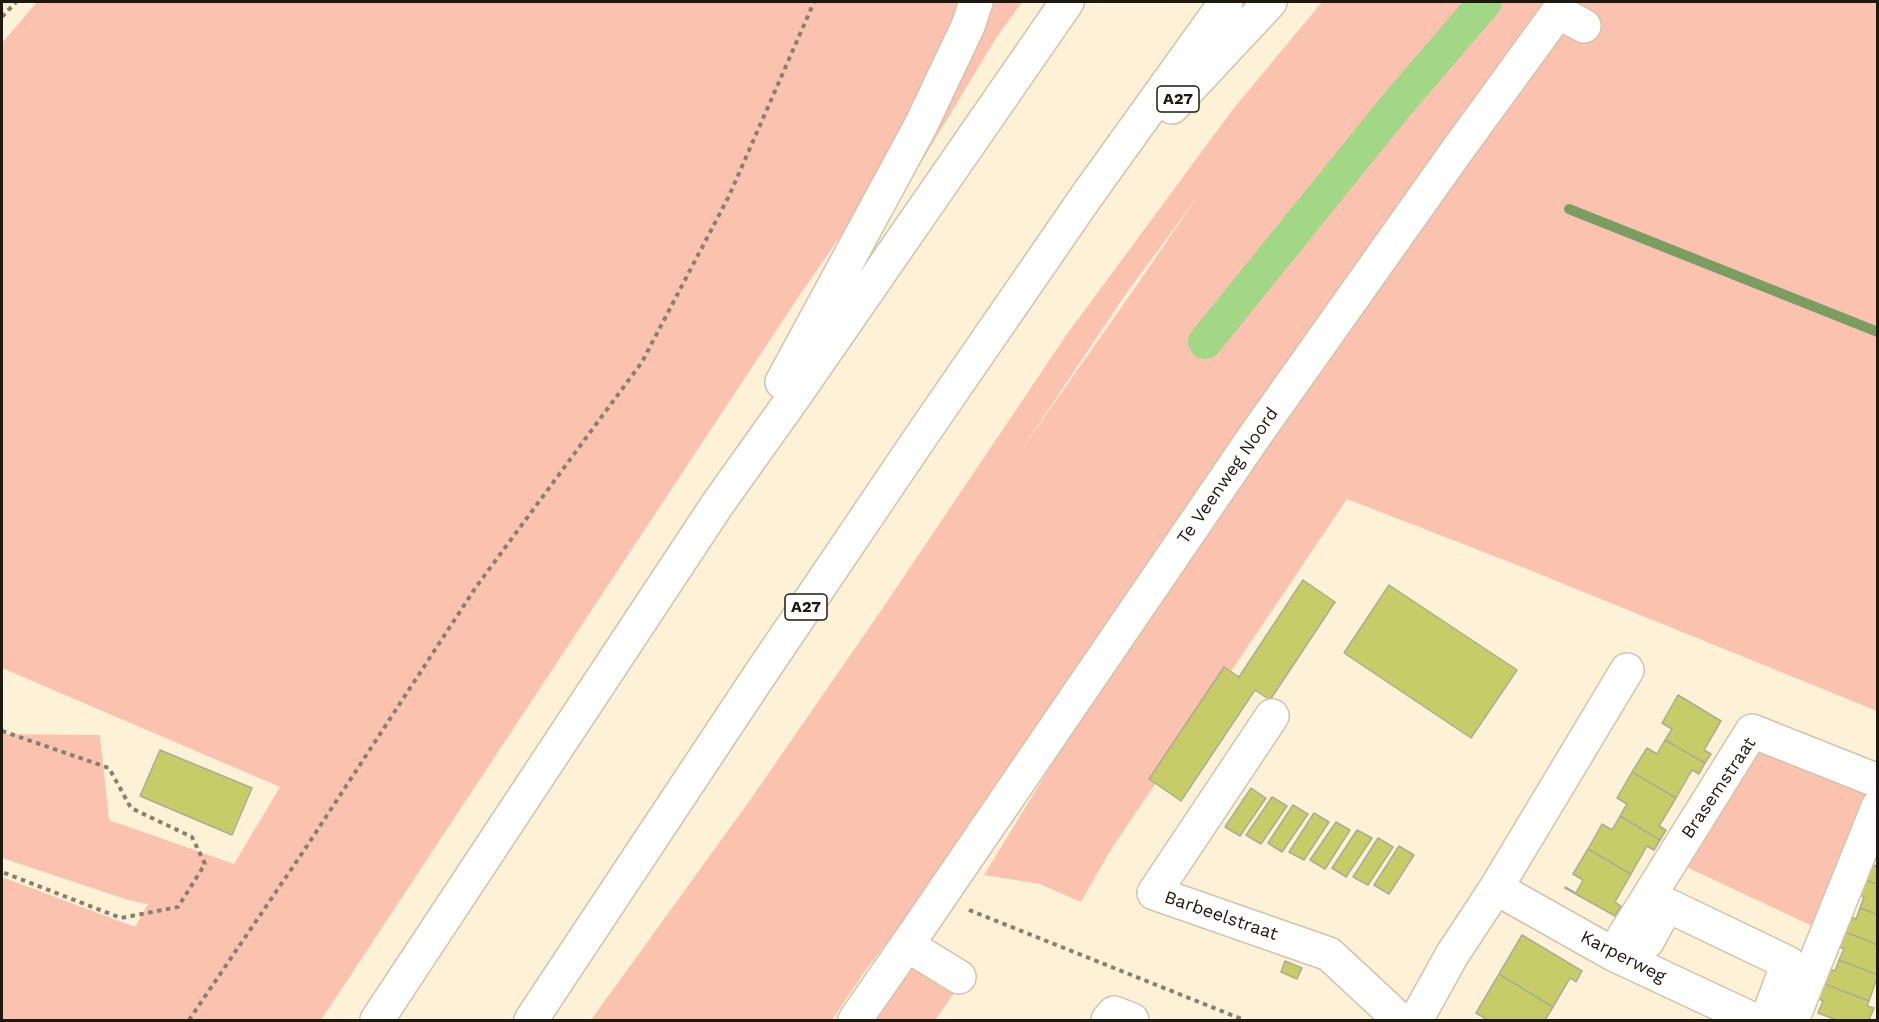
<!DOCTYPE html>
<style>
body{margin:0}
#map{position:relative;width:1879px;height:1022px;overflow:hidden;background:#fdf2d7;font-family:"Work Sans",sans-serif}
canvas{display:block}
.frame{position:absolute;inset:0;border:3px solid #1d190f;pointer-events:none}
</style>
<div id="map">
<canvas width="1879" height="1022"></canvas>
<div class="frame"></div>
</div>
<script>
const g = document.querySelector('canvas').getContext('2d');
g.lineJoin = 'round';
function paint(path, color) {
  g.fillStyle = color;
  g.fill(path, 'evenodd');
}
function toPath(rows) {
  const path = new Path2D();
  for (const r of rows) {
    path.moveTo(r[0], r[1]);
    for (let i = 2; i < r.length; i += 2) path.lineTo(r[i], r[i + 1]);
  }
  return path;
}
function trace(path, color, width, dash) {
  g.strokeStyle = color;
  g.lineWidth = width;
  g.lineCap = dash ? 'butt' : 'round';
  g.setLineDash(dash || []);
  g.stroke(path);
}
function write(font, color, halo, rows, align = 'center') {
  g.font = font + ' "Work Sans",sans-serif';
  g.lineWidth = 4.5;
  g.setLineDash([]);
  g.textBaseline = 'middle';
  g.strokeStyle = halo;
  g.fillStyle = color;
  for (const [text, x, y, turn = 0] of rows) {
    g.save();
    g.translate(x, y);
    g.rotate((+turn || 0) * Math.PI / 180);
    g.textAlign = isNaN(turn) ? turn : align;
    if (halo) g.strokeText(text, 0, 0);
    g.fillText(text, 0, 0);
    g.restore();
  }
}
paint(toPath([
 [37,2,966,2,867,198,801,293,321,1020,2,1020,2,877,135,927,148,904,128,900,2,858,2,734,100,735,109,820,234,864,280,787,2,668,2,43],
 [987,2,1022,2,996,38,913,176,925,142],
 [1322,2,1556,2,985,815,865,971,832,1020,591,1020,750,800,878,615,1067,334,1234,108],
 [1200,193,1132,292,1020,452,1123,298],
 [1576,2,1877,2,1877,711,1517,565,1347,499,1110,851,1081,902,1040,884,984,875,1047,772,1247,469,1553,31,1589,18],
 [1756,744,1877,794,1823,931,1680,864],
 [905,966,927,966,957,989,935,1020,869,1020]
]), '#fcc2b0');
trace(toPath([
 [1569,209,1878,332]
]), '#7a9e62', 10);
trace(toPath([
 [1205,342,1395,107,1485,2]
]), '#a2d786', 34);
const building = toPath([
 [1303,580,1335,602,1270,700,1255,690,1181,801,1149,779,1224,667,1239,677,1303,580],
 [1389,585,1517,670,1471,738,1344,653,1389,585],
 [1678,695,1721,721,1704,750,1711,754,1705,763,1665,740,1672,729,1662,723,1678,695],
 [1665,740,1705,763,1699,774,1692,770,1676,798,1632,772,1647,748,1657,754,1665,740],
 [160,750,252,788,232,835,140,796,160,750],
 [1632,772,1676,798,1659,826,1666,830,1660,840,1620,816,1627,804,1617,798,1632,772],
 [1251,788,1266,798,1240,836,1225,827,1251,788],
 [1272,797,1287,806,1261,844,1246,835,1272,797],
 [1293,805,1308,814,1282,852,1268,843,1293,805],
 [1314,813,1329,822,1304,860,1289,852,1314,813],
 [1620,816,1660,840,1654,850,1647,846,1631,874,1588,849,1602,824,1612,830,1620,816],
 [1336,822,1350,830,1325,869,1310,860,1336,822],
 [1357,830,1372,838,1346,877,1332,868,1357,830],
 [1378,838,1393,847,1368,885,1353,877,1378,838],
 [1399,846,1414,855,1389,894,1374,885,1399,846],
 [1588,849,1631,874,1615,902,1621,906,1615,916,1565,888,1565,887,1576,893,1583,880,1573,874,1588,849],
 [1878,863,1878,885,1863,879,1869,864,1876,866,1878,863],
 [1863,879,1878,885,1878,915,1860,908,1864,897,1858,894,1863,879],
 [1860,908,1878,915,1878,945,1843,931,1849,916,1856,919,1860,908],
 [1843,931,1878,945,1878,975,1839,960,1844,949,1837,946,1843,931],
 [1522,935,1582,971,1576,982,1570,978,1553,1007,1499,974,1522,935],
 [1839,960,1878,975,1869,1001,1822,983,1828,968,1835,971,1839,960],
 [1285,961,1302,968,1297,979,1281,972,1285,961],
 [1499,974,1553,1007,1545,1020,1488,1020,1476,1013,1499,974],
 [1822,983,1869,1001,1867,1006,1874,1008,1869,1020,1837,1020,1818,1013,1823,1001,1817,998,1822,983]
]);
paint(building, '#c7cc69');
trace(building, '#abad93', 1.5);
const minor = toPath([
 [1272,716,1154,893,1329,954,1400,1020],
 [1496,888,1613,954,1754,1020],
 [1647,942,1667,905,1788,963,1767,1020],
 [907,945,1254,437,1456,152,1558,12,1584,26],
 [1613,954,1752,731,1878,781],
 [855,1020,907,945,959,977],
 [1108,1020,1114,1013,1132,1020],
 [1416,1020,1452,955,1496,888,1627,670],
 [1792,1020,1878,807]
]);
const highway = toPath([
 [1172,107,1270,2],
 [782,382,921,125,968,26,976,2],
 [377,1020,717,505,796,394,1067,2],
 [531,1020,757,679,922,435,1086,197,1226,2]
]);
trace(minor, '#d0c5ab', 36);
trace(highway, '#d0c5ab', 36);
trace(toPath([
 [2,17,16,2],
 [2,731,109,768,131,808,192,837,205,864,178,907,121,918,2,872],
 [969,910,1244,1020],
 [189,1020,305,849,476,587,642,362,729,196,814,2]
]), '#87806e', 4, [4.5, 4.5]);
trace(minor, '#fff', 33);
trace(highway, '#fff', 33);
for (const [x, y, w] of [
 [1178,99,42],
 [806,607,42]
]) {
  const box = new Path2D();
  box.roundRect(x - w / 2, y - 13, w, 26, 4.5);
  g.fillStyle = '#fff';
  g.fill(box);
  trace(box, '#1d190f', 1.5);
}
write('bold 16px', '#1d190f', null, [
 ["A27",1178,99],
 ["A27",806,607]
]);
write('18px', '#1d190f', '#fff', [
 ["Te Veenweg Noord",1228,476,-55],
 ["Brasemstraat",1719,788,-56],
 ["Barbeelstraat",1221,916,19],
 ["Karperweg",1623,957,27]
]);
</script>
